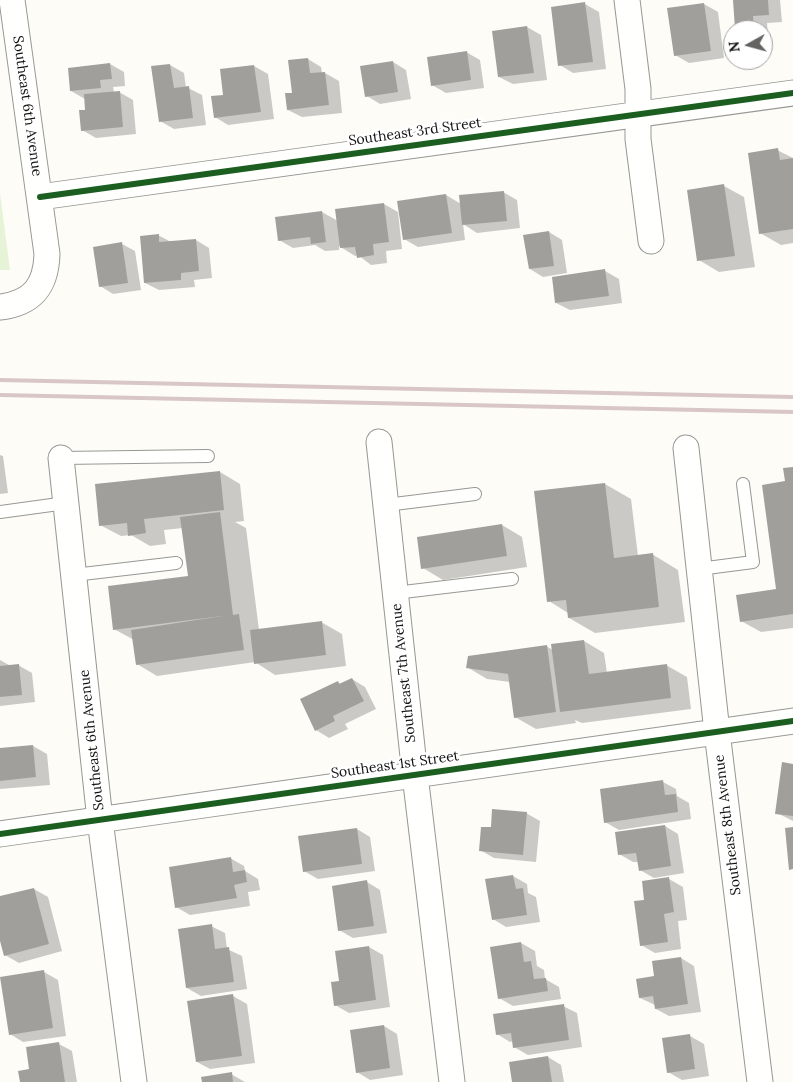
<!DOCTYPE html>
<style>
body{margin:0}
#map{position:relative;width:793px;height:1082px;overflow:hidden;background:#fdfcf7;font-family:Lora,serif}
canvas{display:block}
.north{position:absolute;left:723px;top:20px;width:50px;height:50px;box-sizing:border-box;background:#fff;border:1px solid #a0a0a0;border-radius:50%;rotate:263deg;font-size:14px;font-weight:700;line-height:20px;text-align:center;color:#111}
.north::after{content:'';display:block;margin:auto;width:18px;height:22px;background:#646362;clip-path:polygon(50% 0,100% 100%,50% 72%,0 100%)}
</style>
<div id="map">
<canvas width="793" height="1082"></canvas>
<div class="north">N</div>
</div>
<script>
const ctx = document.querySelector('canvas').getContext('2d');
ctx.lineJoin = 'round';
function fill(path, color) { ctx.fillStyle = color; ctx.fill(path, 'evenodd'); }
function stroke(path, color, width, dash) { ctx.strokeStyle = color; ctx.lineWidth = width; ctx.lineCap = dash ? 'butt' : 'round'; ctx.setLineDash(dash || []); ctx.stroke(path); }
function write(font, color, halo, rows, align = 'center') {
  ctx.font = font + ' Lora,serif'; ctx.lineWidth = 5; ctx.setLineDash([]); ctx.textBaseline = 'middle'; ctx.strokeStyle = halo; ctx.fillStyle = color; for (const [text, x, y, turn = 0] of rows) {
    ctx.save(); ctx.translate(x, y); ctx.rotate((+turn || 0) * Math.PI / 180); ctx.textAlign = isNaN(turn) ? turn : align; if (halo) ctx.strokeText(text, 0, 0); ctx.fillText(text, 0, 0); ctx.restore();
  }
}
fill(new Path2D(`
 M0,193L10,270H0Z`), '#e7f3d7');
fill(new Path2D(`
 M734,0H780L782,22L767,23L768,34L763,35V30H739L736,28Z
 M585,4L599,12L606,69L573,73L560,65Z
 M704,4L718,12L724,58L689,63L675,55Z
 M527,27L541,35L547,80L513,84L499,77Z
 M466,52L480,60L484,88L446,93L432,85Z
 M308,59L321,67L322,73H325L339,81L342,113L302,117L288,110Z
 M393,62L406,70L411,99L380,104L367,96Z
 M110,64L124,72L125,86L113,87L114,92H119L133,100L136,134L96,138L82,130L87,111L85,99L71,91L69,69Z
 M170,65L184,73L186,88H188L202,95L206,125L174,129L160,121Z
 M254,66L268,74L274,119L228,125L215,117L225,96Z
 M777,150L793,158V243L781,245L760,233Z
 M724,186L744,197L755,267L719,272L699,260Z
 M503,192L517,200L520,228L477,233L463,224L465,240L418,247L404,239L446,195L461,204Z
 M384,204L398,212L402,249L386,251L387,263L371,265L358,255L355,256L339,246V250L325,251L315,245L293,248L279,240L322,212L338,221Z
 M549,232L562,240L567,273L543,277L530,269Z
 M158,235L171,242L196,240L209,248L212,278L194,280L195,287L159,290L145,283Z
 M122,244L135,251L141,290L113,294L100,286Z
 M605,271L619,279L622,303L570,310L556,303Z
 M0,455L3,456L8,493L0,494Z
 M793,468V628L761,632L741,621L778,590L786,482Z
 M220,472L240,484L244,521L235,522L246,528L259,630L321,622L342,634L346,666L275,675L255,662L157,676L137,664L134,640L114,629L189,577L183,528L164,530L166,544L150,546L131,535L121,536L100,525Z
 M605,484L631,499L638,556L652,554L678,570L685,622L595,633L569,618L568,613L549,601Z
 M502,525L522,537L527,567L443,580L423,568Z
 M584,641L604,653L607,673L666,665L687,677L691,709L582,723L575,720L576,723L536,729L515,717L510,682L487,679L467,667L546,646L553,650Z
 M0,660L9,665H18L32,673L35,702L0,706Z
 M352,679L365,687L376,709L345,724L348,729L329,738L316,730L338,682L341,684Z
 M33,746L47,754L50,785L0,789V750Z
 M793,765V821L777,813Z
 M663,782L676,789L677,796L689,803L691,819L619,830L605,822Z
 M526,813L540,821L536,862L494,858L480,850L492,829Z
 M665,826L678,834L684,873L654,878L640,870L639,862H633L619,854Z
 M357,829L370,837L375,871L318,879L304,871Z
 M230,858L244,866L245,871L258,879L260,890L248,892L250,906L190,915L176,907Z
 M513,876L527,884L528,893L536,897L540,922L506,927L493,919Z
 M669,879L683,887L687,920L678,921L681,949L655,953L641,945L646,901Z
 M367,882L380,890L387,933L353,938L339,930Z
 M34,889L48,897L62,951L19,963L5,955L0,936V898Z
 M211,926L225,933L227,949L242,956L247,989L201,996L187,988Z
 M521,943L535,951L537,966L544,970L545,979L559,987L561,999L513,1006L499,998Z
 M369,947L383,955L390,1007L349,1013L335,1005L340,982Z
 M681,958L694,966L701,1012L669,1016L656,1009L655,1005L640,998L656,977Z
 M44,972L58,980L66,1036L23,1042L10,1034Z
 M233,996L247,1004L255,1063L210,1069L197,1062Z
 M563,1006L577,1013L582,1047L528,1055L514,1047L513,1041L510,1042L497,1034Z
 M384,1026L397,1034L403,1075L370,1080L357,1072Z
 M690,1036L704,1044L709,1076L682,1080L668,1072Z
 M59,1044L72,1051L77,1082H21Z
 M548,1057L561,1065L564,1082H514Z
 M231,1074L245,1082H203Z`), '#0003');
fill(new Path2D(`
 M733,0H768L769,15L753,16L754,27L735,29Z
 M585,2L593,62L558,66L551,7Z
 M704,3L711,51L674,56L667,8Z
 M527,26L534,73L498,77L492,31Z
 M467,51L471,80L431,86L427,57Z
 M308,58L310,73L325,72L329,105L287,110L285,93H292L288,60Z
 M393,61L398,92L365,97L360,66Z
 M110,63L112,79L100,80L101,88L70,91L68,68Z
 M170,64L174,88L189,86L193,118L159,122L151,66Z
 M254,65L261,112L214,118L211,96L223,95L220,69Z
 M120,91L123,127L81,131L79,110H85L84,94Z
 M778,148L780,160L793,158V229L759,234L748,153Z
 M724,184L735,256L697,261L687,190Z
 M504,191L507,221L462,225L459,195Z
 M446,194L452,233L403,240L397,201Z
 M384,203L389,242L373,244L374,255L357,258L355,247L340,248L335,209Z
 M322,211L326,242L311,244L310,237L278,241L275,217Z
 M549,231L554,266L529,269L523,235Z
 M159,234V242L196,239L199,271L181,273V280L144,283L140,236Z
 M122,242L128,283L99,287L93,247Z
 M605,269L609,296L555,303L552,277Z
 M793,467V614L740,622L736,595L776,589L762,485L785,481L783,468Z
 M220,471L224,510L144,519L146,533L128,536L127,523L99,526L95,484Z
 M605,483L614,558L653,553L659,607L568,618L566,600L547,602L534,491Z
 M220,512L233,615L239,614L244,650L136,665L131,630L222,616L113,630L108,586L188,576L180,517Z
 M502,524L507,556L421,569L417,537Z
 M322,621L326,655L254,664L250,630Z
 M584,640L589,674L667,664L671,698L560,712L551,644Z
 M547,645L556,712L514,718L508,674L466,668L468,656Z
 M19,664L22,695L0,697V666Z
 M352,678L364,701L333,716L335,721L315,731L300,699L338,681L339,684Z
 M33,745L36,777L0,781V748Z
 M782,762L793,764V816L775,814Z
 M663,780L665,795L676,794L678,812L604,823L600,789Z
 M492,809L527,812L523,855L479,851L481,827H491Z
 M665,825L671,866L639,871L636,853L618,855L615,832Z
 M793,827V869L789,870L785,828Z
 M357,828L362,864L303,872L298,836Z
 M231,857L233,872L245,870L247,882L234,885L237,898L175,908L169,867Z
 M513,875L516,889L523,888L527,915L492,920L485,879Z
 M669,877L674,912L664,914L668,942L640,946L634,901L644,900L642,881Z
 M367,880L374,926L338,931L332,886Z
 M34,888L49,944L4,956L0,941V896Z
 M212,924L215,949L229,947L234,982L186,988L178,929Z
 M521,942L524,962L531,961L534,979L546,978L548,991L498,999L490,947Z
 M369,946L376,1000L334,1006L331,982L339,981L335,951Z
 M681,957L688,1004L655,1009L653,996L639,998L636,979L654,976L652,961Z
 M44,970L53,1028L9,1035L0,977Z
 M233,994L242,1056L196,1062L187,1001Z
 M564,1004L569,1040L513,1048L511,1033L496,1035L493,1014Z
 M384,1025L390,1068L356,1073L350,1030Z
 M690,1034L695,1069L667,1073L662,1038Z
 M59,1042L65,1082H20L18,1071L29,1069L26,1047Z
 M548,1056L552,1082H512L509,1062Z
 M232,1072L233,1082H202L201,1077Z`), '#a19f9c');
const service = new Path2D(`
 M61,458L208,456
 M386,505L475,494
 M0,512L66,503
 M699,569L753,562L743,484
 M74,575L176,563
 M395,593L512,579`);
const minor = new Path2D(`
 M627,0L638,89V139L651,241
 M40,197L793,93
 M0,307C33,303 46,286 47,254L12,0
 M379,442L415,775L452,1082
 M686,448L717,732L760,1082
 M61,458L100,820L134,1082
 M0,834L793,721`);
stroke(service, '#979795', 14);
stroke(minor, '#979795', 27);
stroke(service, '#fffffe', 12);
stroke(minor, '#fffffe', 25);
stroke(new Path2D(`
 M0,380L793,397
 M0,395L793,412`), '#d9c6c7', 4);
stroke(new Path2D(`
 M40,197L793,93
 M0,834L793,721`), '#1b5e20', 6);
write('14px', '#111', '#fff', [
 ["Southeast 6th Avenue",27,106,82],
 ["Southeast 3rd Street",415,132,-8],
 ["Southeast 7th Avenue",404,673,-96],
 ["Southeast 6th Avenue",92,740,-96],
 ["Southeast 1st Street",395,765,-8],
 ["Southeast 8th Avenue",728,825,-97]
]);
</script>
